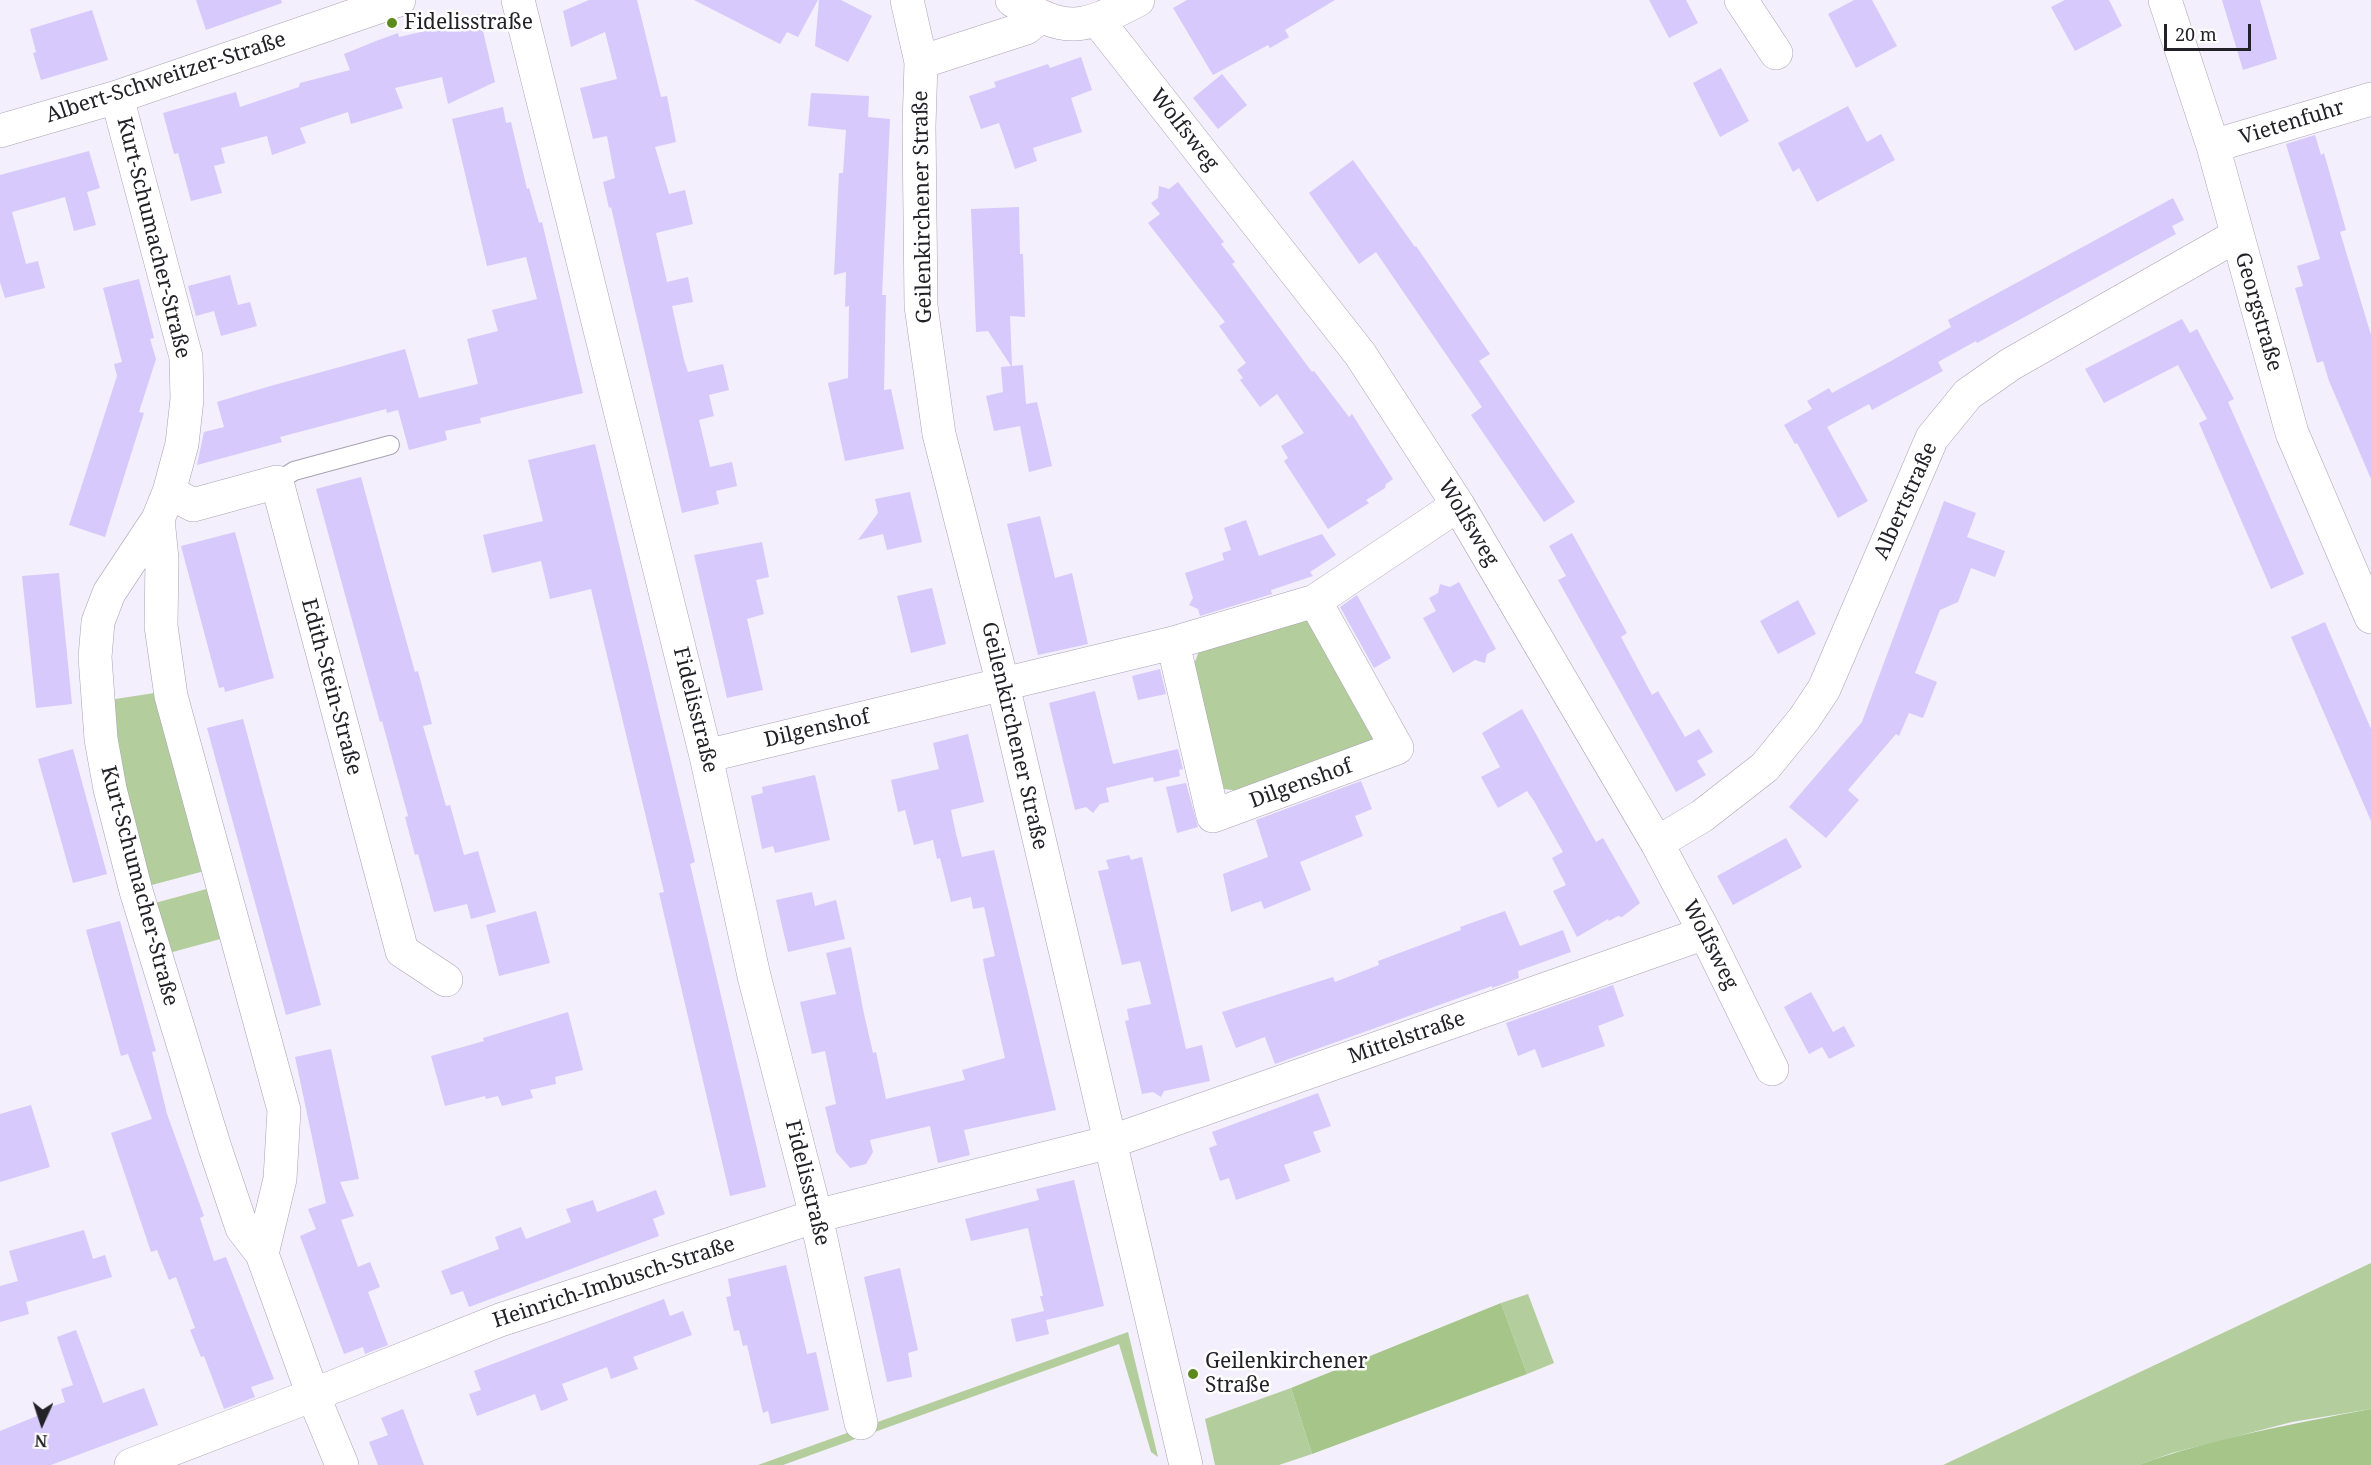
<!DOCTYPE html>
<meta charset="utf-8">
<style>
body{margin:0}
#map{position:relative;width:2371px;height:1465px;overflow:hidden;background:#f3effc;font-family:"Noto Serif",serif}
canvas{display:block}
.north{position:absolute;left:12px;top:1393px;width:60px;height:60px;-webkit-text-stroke:4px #fff;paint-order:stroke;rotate:183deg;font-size:16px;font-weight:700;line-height:24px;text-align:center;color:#222127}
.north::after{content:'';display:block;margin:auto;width:21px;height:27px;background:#222127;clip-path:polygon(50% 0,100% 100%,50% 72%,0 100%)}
.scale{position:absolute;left:2164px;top:24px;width:87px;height:27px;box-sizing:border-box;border:3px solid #222127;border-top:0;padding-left:8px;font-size:18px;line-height:21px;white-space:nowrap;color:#222127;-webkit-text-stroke:4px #fff;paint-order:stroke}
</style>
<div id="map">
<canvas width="2371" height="1465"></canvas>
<div class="north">N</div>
<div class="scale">20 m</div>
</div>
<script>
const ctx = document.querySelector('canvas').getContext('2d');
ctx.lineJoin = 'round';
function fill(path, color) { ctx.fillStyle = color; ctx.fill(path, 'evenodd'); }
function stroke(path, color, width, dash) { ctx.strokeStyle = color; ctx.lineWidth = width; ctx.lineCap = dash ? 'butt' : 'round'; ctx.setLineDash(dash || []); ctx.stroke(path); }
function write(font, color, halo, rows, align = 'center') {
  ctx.font = font + ' "Noto Serif",serif'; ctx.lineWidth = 5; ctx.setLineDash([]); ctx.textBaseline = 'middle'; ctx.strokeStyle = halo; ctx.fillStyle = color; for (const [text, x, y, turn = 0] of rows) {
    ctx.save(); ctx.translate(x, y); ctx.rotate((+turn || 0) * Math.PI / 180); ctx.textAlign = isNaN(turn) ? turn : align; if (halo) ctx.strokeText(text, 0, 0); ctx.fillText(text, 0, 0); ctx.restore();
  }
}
fill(new Path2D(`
 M1307,613L1380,739L1247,792L1224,789L1193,667L1199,651Z
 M161,692L212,869L148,886L143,874L109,700Z
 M210,888L224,938L169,953L155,903Z
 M2371,1263V1409L2292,1422L2172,1453L2138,1465H1943Z
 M1528,1294L1554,1363L1527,1374L1501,1303Z
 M1128,1332L1158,1457L1151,1452L1119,1344L783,1465H758Z
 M1291,1388L1312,1454L1279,1465H1215L1205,1419Z`), '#b3ce9c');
fill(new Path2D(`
 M1501,1303L1527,1374L1312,1454L1291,1388Z
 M2371,1409V1465H2138C2214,1438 2292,1424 2371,1409Z`), '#a5c589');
fill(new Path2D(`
 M196,0H281L282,3L206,30Z
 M589,0H637L661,97L667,96L676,142L655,147L669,194L685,190L693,224L656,233L667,282L688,277L693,302L672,306L684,360L688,372L723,364L729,390L709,395L714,416L699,420L710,467L732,462L737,486L716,491L719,504L682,513L611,207L609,208L603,182L615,178L607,136L593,139L580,88L617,79L605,32L571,47L563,11Z
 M694,0H818L798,37L787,32L780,44Z
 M819,0H841L872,16L848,62L815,46Z
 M1187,0H1335L1285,30L1289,37L1270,48L1268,45L1213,75L1173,8Z
 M1649,0H1686L1698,23L1669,38Z
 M1854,0H1872L1897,46L1856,68L1828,14Z
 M2065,0H2109L2122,26L2075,51L2051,7Z
 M2222,0H2260L2277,59L2243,70Z
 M92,10L108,60L41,80L33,53L36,52L30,29Z
 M479,14L495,82L448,104L442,77L395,88L403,108L351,124L348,112L300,128L306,143L272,155L267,136L221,148L225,163L214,166L222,193L191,201L178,153L174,154L163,113L236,92L240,107L299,87L300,83L350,70L344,54L376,41L398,33L399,37L456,24L455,20Z
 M1081,57L1092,90L1071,98L1082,132L1033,148L1037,161L1015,169L999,123L981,129L969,96L996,87L994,82L1048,64L1050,68Z
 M1721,68L1749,121L1720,137L1693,83Z
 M1222,74L1247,105L1218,129L1193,98Z
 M811,93L869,96L868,117L890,119L882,295H886L884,390L891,389L904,449L845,461L828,383L848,378L849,306L845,307L846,272L834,275L839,173H843L846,130L808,126Z
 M1848,106L1867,142L1881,134L1895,160L1817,202L1799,168L1793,172L1778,143Z
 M503,107L506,123L511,122L527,189L529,188L539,223L542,222L583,393L480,418L481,423L445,431L447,440L409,450L398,410L387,413L386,409L280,437L282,442L197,465L204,432L224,427L217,402L267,387L405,349L419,398L478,384L467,339L498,331L492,310L537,299L526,257L487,266L452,119Z
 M2315,135L2321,155L2324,153L2346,230L2340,232L2371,335V479L2329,381L2323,361L2317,363L2295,288L2303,286L2297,266L2320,259L2286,144Z
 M89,151L100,188L87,192L96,225L74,231L65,197L12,212L26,264L38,261L45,288L5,298L0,282V175Z
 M1353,160L1415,247L1416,246L1490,354L1479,361L1575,502L1544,522L1471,415L1482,407L1376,252L1359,264L1309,193Z
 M1178,182L1224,242L1221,244L1235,262L1232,264L1312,372L1314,371L1349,417L1352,414L1393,479L1386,484L1385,488L1366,500L1369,503L1328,529L1284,461L1288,458L1281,446L1304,433L1277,394L1260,407L1240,380L1243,378L1237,370L1246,363L1219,326L1225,322L1148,223L1160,214L1151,203L1158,198L1159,186L1169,189Z
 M2173,198L2184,220L2172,226L2176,234L1977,343L1976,341L1938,362L1943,371L1872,410L1869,404L1827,427L1868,501L1838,518L1797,443L1795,444L1784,425L1812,409L1807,401L1829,388L1832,393L1891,361L1951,327L1948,320Z
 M1019,207L1020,254H1023L1025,317L1010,316L1012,366L1023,365L1026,404L1037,402L1052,466L1029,472L1020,426L994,431L986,396L1003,392L1001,367L1011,366L988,331L976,332L974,280L971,209Z
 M230,275L238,305L250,302L257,326L221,336L214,311L196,316L188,286Z
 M139,279L154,338L150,339L156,359L139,412L144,413L105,537L69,525L117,376L114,364L122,362L103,288Z
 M2182,319L2190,333L2197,329L2234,399L2228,402L2304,574L2271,589L2199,423L2207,419L2178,365L2104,403L2085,369Z
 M595,444L695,862L690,864L766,1187L730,1196L659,893L664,892L591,589L550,599L541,561L492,573L483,535L543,521L528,460Z
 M361,477L393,594L415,672L418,671L432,724L423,726L446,806L450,805L464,855L478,851L496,912L471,919L467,904L434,912L418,854L415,855L405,817L408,816L382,721L380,722L316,489Z
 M910,492L922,542L887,550L883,534L858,540L878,513L875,499Z
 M1944,501L1976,513L1967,537L2005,551L1995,577L1971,568L1958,602L1940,610L1915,673L1937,682L1923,718L1909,713L1899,736L1896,734L1848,790L1859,800L1826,838L1789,807L1862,722Z
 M1040,516L1055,578L1072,573L1088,644L1038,655L1007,524Z
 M1246,520L1259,556L1322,534L1336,555L1310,572L1313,576L1271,590L1272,594L1200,616L1198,609L1189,605L1193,598L1185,573L1224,560L1222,553L1231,550L1224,528Z
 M235,532L274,678L225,692L224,687L219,688L181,546Z
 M1572,533L1627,633L1621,637L1652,695L1658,691L1685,737L1699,729L1713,752L1697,761L1706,775L1676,792L1558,580L1566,576L1549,546Z
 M762,542L769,577L756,580L764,614L747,619L763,690L727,698L694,555Z
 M59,573L72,704L36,708L22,576Z
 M1459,582L1496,649L1487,654L1485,663L1475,660L1453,673L1423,618L1436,611L1429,598L1438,593L1440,584L1450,587Z
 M932,588L946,644L911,653L897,596Z
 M1357,595L1391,658L1374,668L1340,607Z
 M1798,600L1816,634L1778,654L1760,621Z
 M2325,622L2371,729V821L2291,637Z
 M1160,669L1166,694L1138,700L1132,676Z
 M1095,691L1113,764L1178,749L1183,769L1179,770L1180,776L1154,782L1153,777L1106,788L1109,802L1100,804L1093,813L1086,807L1075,810L1049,703Z
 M1522,709L1596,842L1603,838L1640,903L1622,917L1618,916L1609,921L1608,919L1577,937L1553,891L1566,885L1552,858L1563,852L1534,801L1527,791L1498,808L1481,777L1500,767L1482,733Z
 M243,719L321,1005L286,1015L207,728Z
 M968,734L984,802L951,810L956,834L962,857L994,850L1056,1110L964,1130L970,1155L938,1163L930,1126L870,1140L873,1152L866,1164L850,1168L836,1152L825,1107L836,1104L825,1051L812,1054L800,1002L836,994L826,953L851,947L864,1014L873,1053L876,1052L886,1099L965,1080L962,1070L1005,1058L985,971L983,959L995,956L984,907L973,909L971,897L951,902L940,858L937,859L933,840L914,845L905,810L898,812L891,780L939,769L933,743Z
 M73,749L107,874L73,883L38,759Z
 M815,775L830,840L775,853L773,846L762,849L751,796L763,793L762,787Z
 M1361,781L1372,809L1355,816L1363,836L1300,862L1311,890L1264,909L1261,901L1231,912L1223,874L1268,857L1256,820Z
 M1186,783L1198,827L1177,833L1166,787Z
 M1786,838L1802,867L1733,905L1717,876Z
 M1129,855L1131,860L1142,857L1186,1049L1202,1045L1210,1081L1164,1091L1161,1097L1153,1092L1142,1094L1125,1021L1129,1020L1127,1009L1151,1004L1140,961L1122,965L1098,871L1109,869L1106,860Z
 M812,892L815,906L836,900L845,939L788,952L776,900Z
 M536,911L550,963L499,976L486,925Z
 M1505,911L1520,946L1563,930L1571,952L1518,971L1519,978L1492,988V986L1275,1064L1265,1037L1236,1048L1222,1012L1333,977L1335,982L1379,965L1378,961L1461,930L1460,927Z
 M120,921L156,1051L152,1052L167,1114L204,1216L200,1218L214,1261L226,1257L274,1379L251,1387L255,1397L224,1409L204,1356L201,1357L190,1330L195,1328L176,1277L169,1280L157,1250L151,1252L111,1133L152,1119L128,1054L121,1056L86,930Z
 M1613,985L1624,1016L1598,1026L1605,1046L1542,1068L1535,1049L1518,1056L1506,1023Z
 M1811,992L1833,1032L1844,1026L1855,1046L1829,1059L1822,1047L1809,1054L1784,1007Z
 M568,1012L583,1070L555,1077L556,1084L530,1090L533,1098L502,1106L498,1096L486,1099L485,1096L445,1106L431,1056L484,1041L483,1038Z
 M331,1049L359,1179L340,1182L354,1216L341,1220L358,1267L370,1262L380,1287L368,1292L388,1345L365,1354L363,1347L344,1354L300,1236L316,1229L308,1209L326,1203L295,1057Z
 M1318,1093L1331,1126L1313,1132L1321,1152L1284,1165L1290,1181L1236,1200L1229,1178L1220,1181L1209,1148L1217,1145L1212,1132Z
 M31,1105L50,1167L0,1182V1114Z
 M1074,1180L1104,1306L1046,1320L1049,1334L1016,1342L1011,1319L1044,1311L1040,1296H1043L1028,1228L971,1241L965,1219L1039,1200L1036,1189Z
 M656,1190L665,1214L653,1219L659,1236L469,1307L463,1291L451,1295L441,1271L499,1249L495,1237L521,1227L526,1239L571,1222L566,1209L593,1200L597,1212Z
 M84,1230L93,1259L105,1255L112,1277L26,1302L29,1314L0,1322V1286L18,1281L9,1251Z
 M786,1265L807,1354L816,1352L829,1410L771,1424L768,1411L763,1413L747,1345L743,1346L739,1330L734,1331L726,1297L731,1296L728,1279Z
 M900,1268L918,1350L908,1353L912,1377L887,1382L864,1277Z
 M664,1299L670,1316L683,1311L692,1335L633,1357L638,1369L611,1379L607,1367L562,1384L568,1400L541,1411L535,1394L477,1416L469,1394L481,1390L474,1371Z
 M76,1330L103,1403L144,1388L158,1425L51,1465H0V1431L37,1416L36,1412L65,1402L61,1389L73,1385L57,1337Z
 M403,1409L424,1465H378L369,1442L388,1435L381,1418Z`), '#d7c9fb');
const lane = new Path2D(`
 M277,482L294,471L390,445`);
const street = new Path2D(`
 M518,0L706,756L754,976L816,1216L861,1423
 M907,0L921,62L919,126L921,306L939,434L1003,685L1186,1465
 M1012,0C1068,35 1082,29 1138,0
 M1741,0L1776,53
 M2165,0L2213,146L2292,433L2371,617
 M1098,21L1360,354L1458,505L1657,843L1705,933L1772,1069
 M921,62L1026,28L1040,17
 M117,97L186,357L187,399L182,444L169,492L158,519L109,593L98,622L95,657L101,739L110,789L136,891L215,1148L242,1228L262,1254L313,1395L342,1465
 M0,131L117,97L399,0
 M2213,146L2371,99
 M169,492L193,505L277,482L402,951L446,980
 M158,519L162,559L161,626L171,696L284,1110L280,1179L262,1254
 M1173,643L1213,816L1397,748L1315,601
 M706,756L1173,643L1315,601L1458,505
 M1657,843L1702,816L1765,767L1804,719L1824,689L1932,438L1968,394L2011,364L2236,236
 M131,1465L313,1395L500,1320L816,1216L1110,1142L1705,933`);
stroke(lane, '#a8a3b3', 20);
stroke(street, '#a8a3b3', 34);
stroke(lane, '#fff', 18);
stroke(street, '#fff', 33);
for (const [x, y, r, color] of [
 [392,23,6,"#5b8a1d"],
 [1193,1374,6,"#5b8a1d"]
]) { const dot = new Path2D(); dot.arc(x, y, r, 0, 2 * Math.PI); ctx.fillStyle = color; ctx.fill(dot); stroke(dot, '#fff', 2); }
write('21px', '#222127', '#fff', [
 ["Fidelisstraße",404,23],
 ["Geilenkirchener",1205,1362],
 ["Straße",1205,1386]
], 'left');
write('21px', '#222127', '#fff', [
 ["Albert-Schweitzer-Straße",166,78,-18],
 ["Vietenfuhr",2292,123,-17],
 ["Wolfsweg",1184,130,52],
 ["Geilenkirchener Straße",923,207,-91],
 ["Kurt-Schumacher-Straße",153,238,76],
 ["Georgstraße",2258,312,74],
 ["Albertstraße",1906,501,-66],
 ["Wolfsweg",1468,523,59],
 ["Edith-Stein-Straße",331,687,75],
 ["Fidelisstraße",695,710,76],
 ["Dilgenshof",817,729,-13],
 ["Geilenkirchener Straße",1014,736,77],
 ["Dilgenshof",1301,784,-20],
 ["Kurt-Schumacher-Straße",139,886,75],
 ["Wolfsweg",1710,945,63],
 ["Mittelstraße",1407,1038,-19],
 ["Fidelisstraße",807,1183,76],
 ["Heinrich-Imbusch-Straße",614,1283,-18]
]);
</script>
